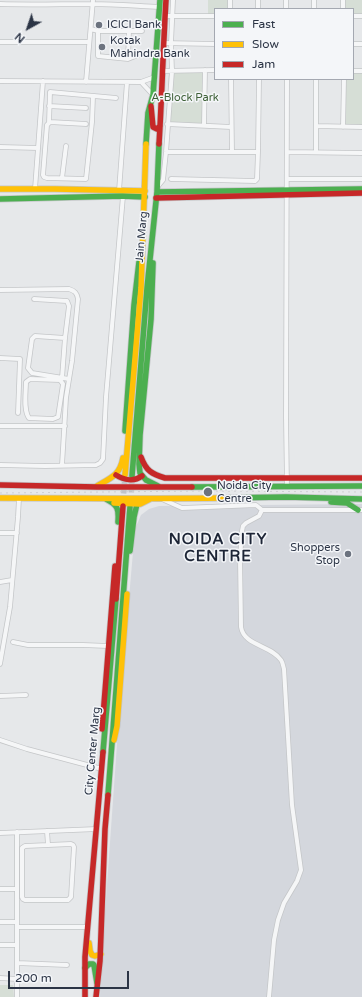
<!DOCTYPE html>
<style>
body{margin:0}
#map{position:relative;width:362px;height:997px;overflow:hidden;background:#e6e8ea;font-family:"Varela Round",sans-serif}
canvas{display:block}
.legend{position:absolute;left:214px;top:8px;width:140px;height:72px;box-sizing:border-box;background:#f4f6f9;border:1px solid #a4a8b1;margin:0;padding:5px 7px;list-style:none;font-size:12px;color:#2b3445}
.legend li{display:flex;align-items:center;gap:8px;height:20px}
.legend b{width:20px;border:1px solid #a4a8b1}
.north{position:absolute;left:8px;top:8px;width:40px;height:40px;-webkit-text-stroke:3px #f4f6f9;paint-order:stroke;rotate:220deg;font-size:11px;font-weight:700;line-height:16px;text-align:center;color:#2b3445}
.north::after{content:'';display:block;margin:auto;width:14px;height:18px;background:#2b3445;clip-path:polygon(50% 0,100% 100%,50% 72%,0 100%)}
.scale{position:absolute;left:8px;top:971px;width:121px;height:18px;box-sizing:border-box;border:2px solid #2b3445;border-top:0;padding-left:5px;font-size:12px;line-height:14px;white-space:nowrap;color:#2b3445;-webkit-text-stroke:3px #f4f6f9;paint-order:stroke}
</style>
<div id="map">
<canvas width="362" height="997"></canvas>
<ul class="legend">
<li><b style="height:5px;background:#4caf50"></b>Fast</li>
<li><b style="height:5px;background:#ffc107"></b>Slow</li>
<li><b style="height:5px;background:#c62828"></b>Jam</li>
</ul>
<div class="north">N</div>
<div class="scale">200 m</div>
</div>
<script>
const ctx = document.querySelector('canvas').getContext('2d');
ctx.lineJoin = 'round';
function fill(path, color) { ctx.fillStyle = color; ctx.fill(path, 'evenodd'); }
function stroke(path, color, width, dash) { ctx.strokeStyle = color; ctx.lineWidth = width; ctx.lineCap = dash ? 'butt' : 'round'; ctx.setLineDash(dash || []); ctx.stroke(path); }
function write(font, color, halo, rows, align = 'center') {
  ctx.font = font + ' "Varela Round",sans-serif'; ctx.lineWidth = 3; ctx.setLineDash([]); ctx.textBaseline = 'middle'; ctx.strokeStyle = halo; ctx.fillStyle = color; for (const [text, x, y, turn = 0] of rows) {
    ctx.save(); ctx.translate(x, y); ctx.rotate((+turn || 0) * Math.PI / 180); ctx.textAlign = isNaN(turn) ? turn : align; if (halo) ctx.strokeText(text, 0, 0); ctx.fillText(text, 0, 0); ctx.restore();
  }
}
fill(new Path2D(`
 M362,504V997H100L101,969L120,702L135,529L141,515L149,509L159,506Z`), '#d4d7dd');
fill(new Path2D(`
 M208,0H229L228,9H215V14H208Z
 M344,0H362V15L353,16V9H344Z
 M169,72H204L203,124L166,123Z
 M353,72H362V125H345V79H353Z
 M0,985H13L14,997H0Z`), '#d6ded6');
stroke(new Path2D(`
 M131,501L132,476
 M123,502L125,475`), '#c1c4c9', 5.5, [5.5, 3]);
const street = new Path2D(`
 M258,0V9
 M286,0V9
 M314,0V9
 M343,0V9
 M0,4C31,5 61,4 92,4C115,4 137,6 159,7
 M230,9V0
 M165,16H215
 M353,16H362
 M91,29L98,31H142
 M129,30L128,59L138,55L156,56
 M98,31V56L128,59
 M0,42H89
 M163,43L215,44
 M353,44H362
 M163,71L215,70
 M353,71H362
 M231,79L232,152
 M287,79L286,417L287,487
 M316,79V152
 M0,81L141,82L155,77
 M86,82L93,0
 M141,82L153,95
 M49,106L86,108
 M49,123L50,92L116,98
 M86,124L50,122L47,125L43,175L44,177L47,178L86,179L92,122L93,96
 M167,124L231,127
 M204,125L205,70
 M316,126L362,127
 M343,127L344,79
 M0,147L38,148
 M166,152H258
 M287,152L362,153
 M62,178L66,146
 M171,179L255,181L257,179L258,152L259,79
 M287,179H362
 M158,186L163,180L166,152L172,71L171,43L173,0
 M35,189L43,81
 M119,191L127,82
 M0,290L69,289C75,291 77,293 78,299L72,361L66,398L62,465
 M34,299L67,301L69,306L65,338
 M0,358L20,359L18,413
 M62,378L65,338L35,336L32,339L28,368L32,373L69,379
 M30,379L60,380L63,384L58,417L53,419L29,418C23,410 26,392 26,382Z
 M0,426H65
 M0,465L45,466L96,465L100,463L103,459L106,397L123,196
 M164,500L182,508L256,505L262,510H362
 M262,510L259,516L246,523L243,526L242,531L240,558L241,627C244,646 271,645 281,660C283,663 283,666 284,669L292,805L301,870L297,881L284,903L278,920L274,940L269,997
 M0,533H17
 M0,582L12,580
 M13,642L28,645H83L108,646
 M0,664L10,607L18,517L19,498
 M0,696L26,695
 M0,740L27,749L102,769
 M47,831L48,845L25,846L22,848V897L23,899L25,900H68L71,897L74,847L73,845L71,844L48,845
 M0,833L97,829
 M0,889H17
 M0,922H17
 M17,927H88
 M0,945H17
 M17,963L67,965
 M0,978L17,979
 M17,997V832`);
const fast = new Path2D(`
 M146,144L148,113L153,95L160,0
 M157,192L362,189
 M0,199L123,196L145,197
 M153,263L151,319L140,435L139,464L140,473L146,480L158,486
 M125,431L134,305L139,262
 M132,476L147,288L157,192L159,144
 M192,487L362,486
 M222,498L286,497L362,499
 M106,499C118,505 119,509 118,522
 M331,502L347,503L358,510
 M130,551L134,517L137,504
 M103,752L116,599
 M108,795L130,507
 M85,968L89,964H93L94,965L97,983`);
const slow = new Path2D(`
 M0,189H55L145,191
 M125,475L141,288L146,144
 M97,486C111,478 120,475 123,458
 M0,498C74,498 148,499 222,498
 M114,503L140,504L150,499
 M114,740L117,726L127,594
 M89,943L90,951L92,955L95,956L101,954`);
const jam = new Path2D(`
 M151,106L153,127L157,129L160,126
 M159,144C162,96 163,48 166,0
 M156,198L362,193
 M141,457C146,471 152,474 165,478H362
 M116,475C124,480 134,482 142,476
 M0,485L97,487H192
 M116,599L123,506
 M102,729L115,566
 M85,997V957L103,752
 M96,997L100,961L105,829L108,795`);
stroke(street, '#c4c6c8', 5.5);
stroke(fast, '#c4c6c8', 7);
stroke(slow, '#c4c6c8', 7);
stroke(jam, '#c4c6c8', 7);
stroke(street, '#f5f6f7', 4);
stroke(fast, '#4caf50', 5.5);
stroke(slow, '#ffc107', 5.5);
stroke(jam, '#c62828', 5.5);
stroke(new Path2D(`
 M0,493L202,491L362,492`), '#cecfd2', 1, [2, 4]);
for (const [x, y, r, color] of [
 [99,25,4,"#6c737f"],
 [102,47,4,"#6c737f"],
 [208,492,5,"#6c737f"],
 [348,554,4,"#6c737f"]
]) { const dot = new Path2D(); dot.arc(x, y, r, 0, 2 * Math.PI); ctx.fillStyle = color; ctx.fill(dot); stroke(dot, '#f4f6f9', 1.5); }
write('11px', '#2b3445', '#f4f6f9', [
 ["ICICI Bank",107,25],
 ["Kotak",110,41],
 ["Mahindra Bank",110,54],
 ["Noida City",217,486],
 ["Centre",217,499],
 ["Shoppers",340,548,"right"],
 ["Stop",340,561,"right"]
], 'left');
write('11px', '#3f6138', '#f4f6f9', [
 ["A-Block Park",185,98]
]);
write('11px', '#2b3445', '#f4f6f9', [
 ["Jain Marg",142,237,-85],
 ["City Center Marg",93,751,-85]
]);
ctx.letterSpacing = '1px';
write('bold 15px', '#1d2536', '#f4f6f9', [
 ["NOIDA CITY",218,540],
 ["CENTRE",218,557]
]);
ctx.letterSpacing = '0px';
</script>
